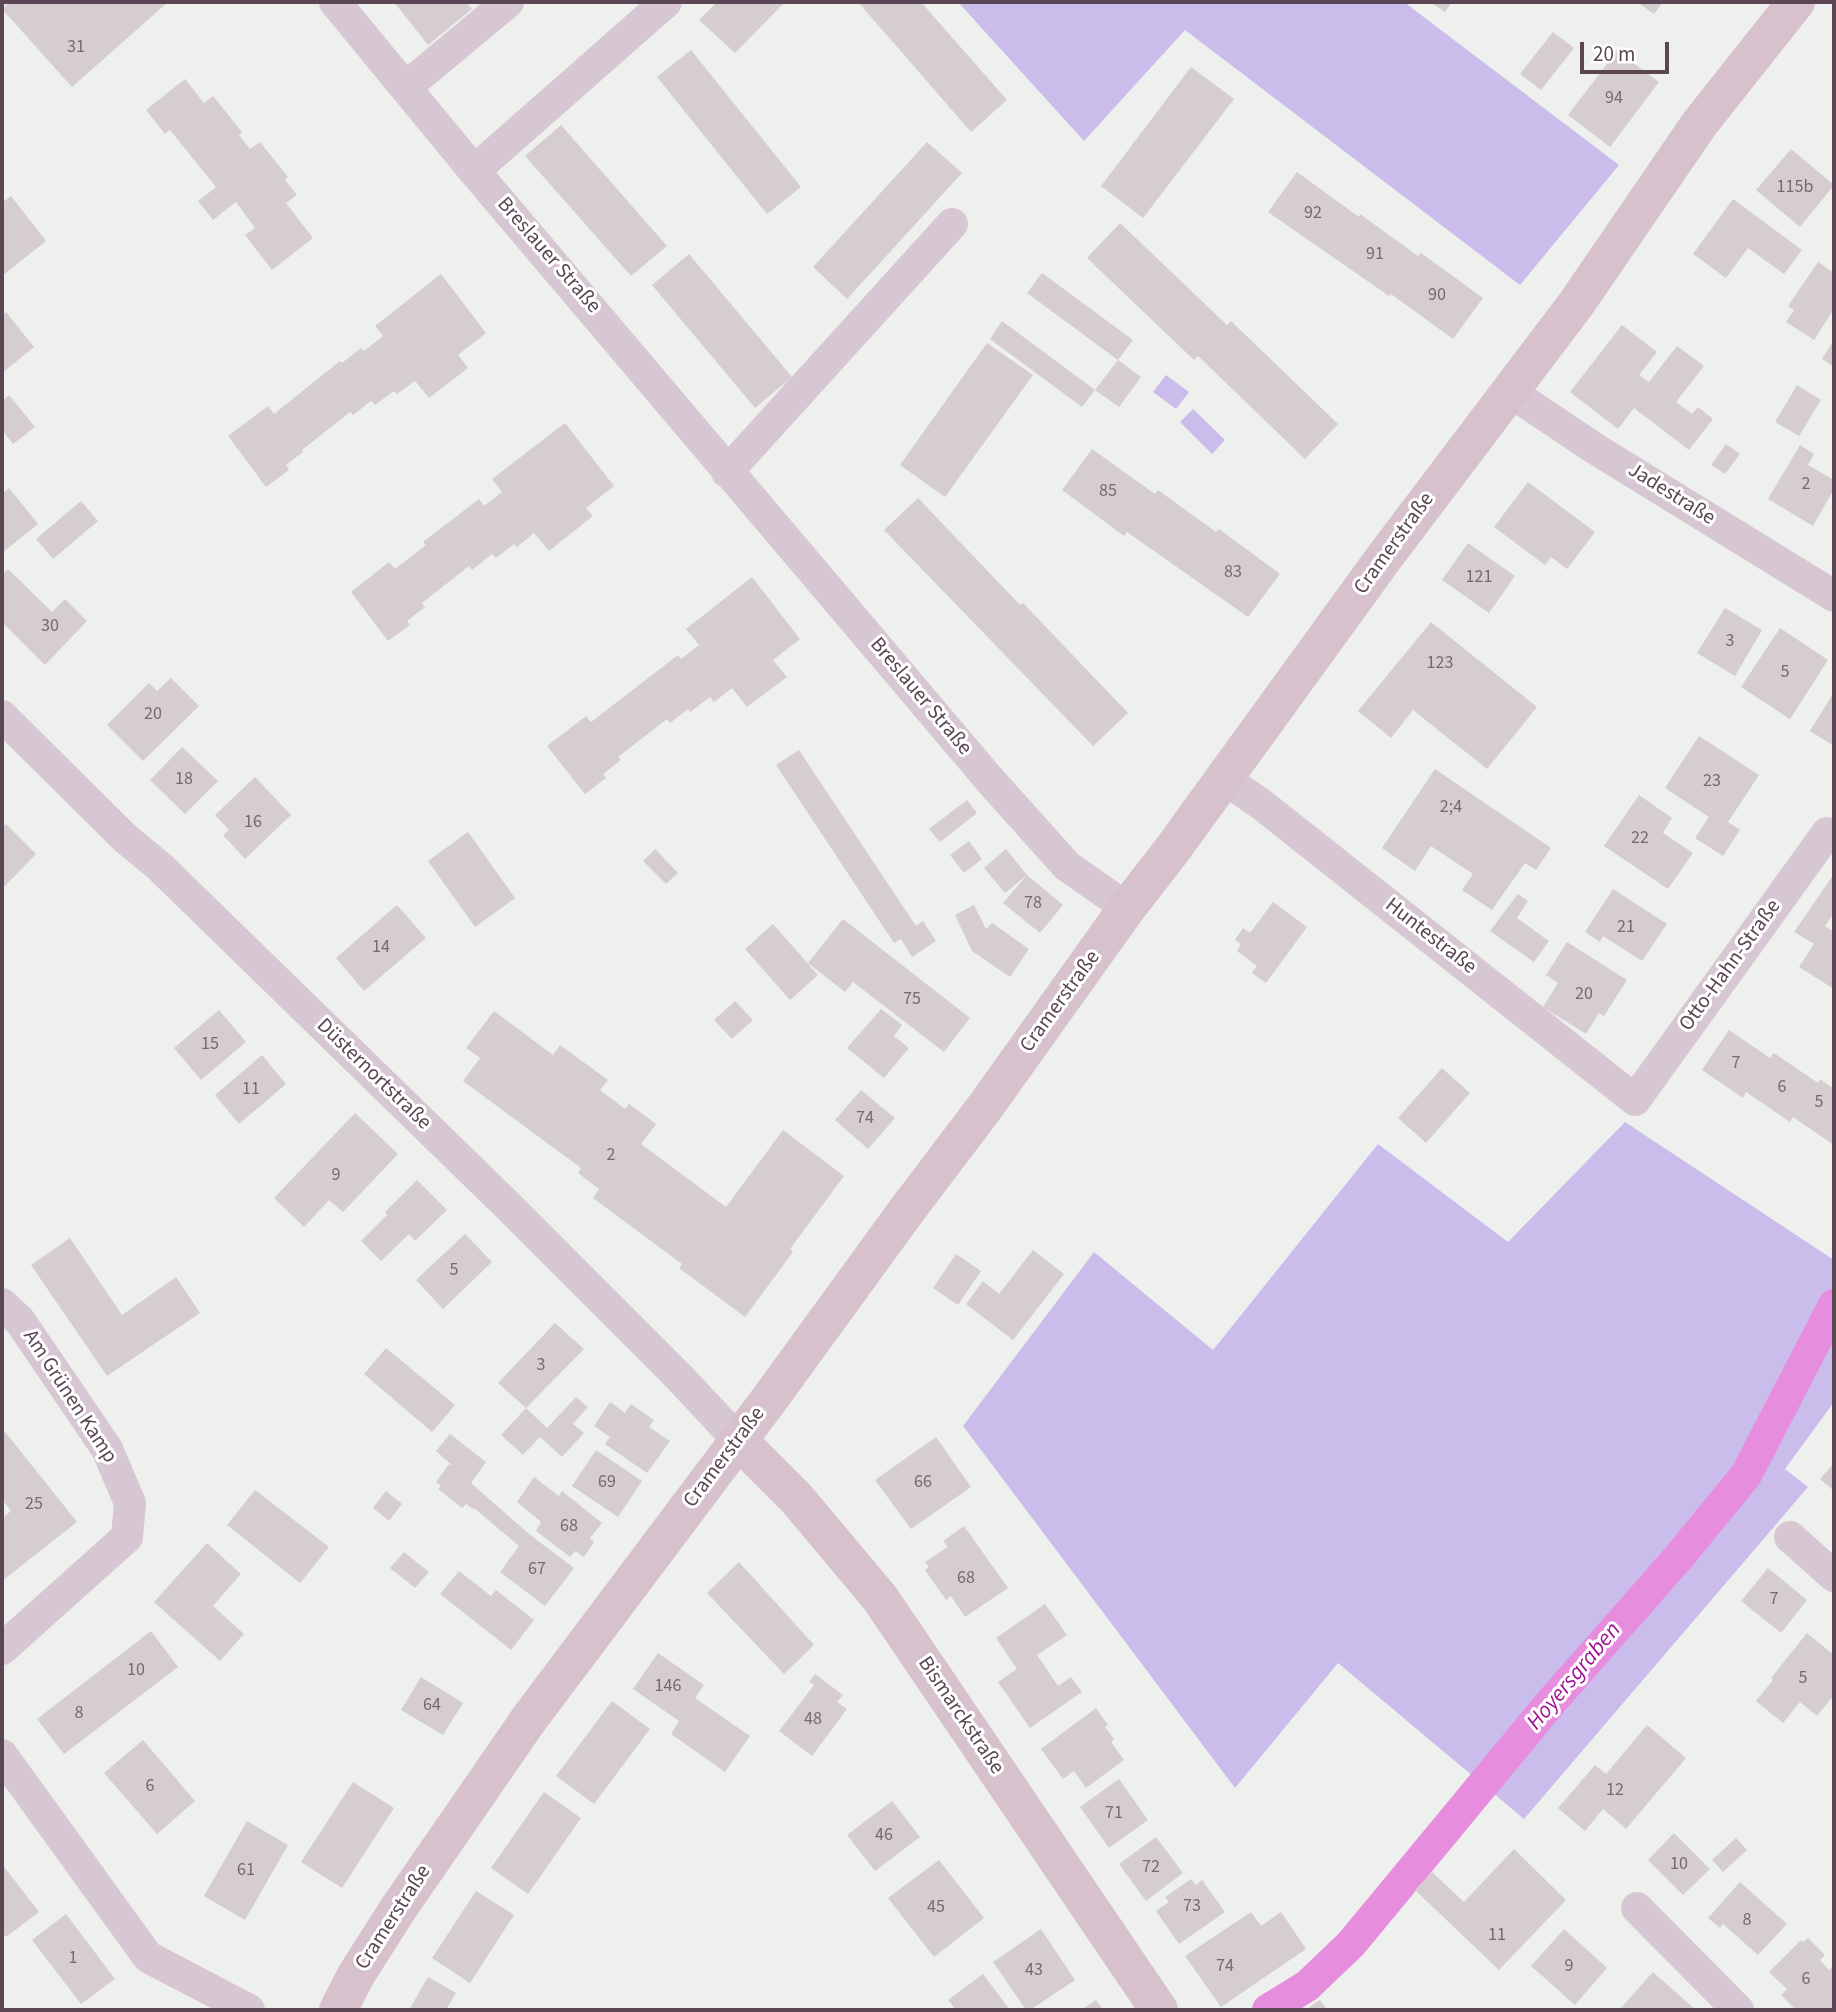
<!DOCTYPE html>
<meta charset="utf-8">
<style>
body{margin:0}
#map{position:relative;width:1836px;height:2012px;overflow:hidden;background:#eef0ed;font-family:"Source Sans 3",sans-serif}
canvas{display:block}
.frame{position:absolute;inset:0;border:4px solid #5a4753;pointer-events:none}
.scale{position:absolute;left:1580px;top:42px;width:89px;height:32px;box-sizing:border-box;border:4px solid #5a4753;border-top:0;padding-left:9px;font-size:21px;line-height:24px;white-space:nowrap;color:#5a4753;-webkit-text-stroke:5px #fff;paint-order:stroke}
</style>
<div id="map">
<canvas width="1836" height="2012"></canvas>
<div class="frame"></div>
<div class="scale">20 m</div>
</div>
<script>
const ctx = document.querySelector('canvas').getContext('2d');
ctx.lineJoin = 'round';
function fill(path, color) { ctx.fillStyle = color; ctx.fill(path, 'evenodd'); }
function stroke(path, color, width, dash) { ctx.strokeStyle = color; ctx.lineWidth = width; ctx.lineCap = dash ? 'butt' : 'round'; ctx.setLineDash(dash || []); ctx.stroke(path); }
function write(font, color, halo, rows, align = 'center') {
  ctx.font = font + ' "Source Sans 3",sans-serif'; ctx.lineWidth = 6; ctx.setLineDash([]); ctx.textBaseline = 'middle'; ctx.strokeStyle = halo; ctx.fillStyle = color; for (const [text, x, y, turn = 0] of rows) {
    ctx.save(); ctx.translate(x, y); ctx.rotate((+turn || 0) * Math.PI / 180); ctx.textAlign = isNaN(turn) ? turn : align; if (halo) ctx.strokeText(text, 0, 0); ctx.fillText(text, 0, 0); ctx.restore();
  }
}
fill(new Path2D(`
 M958,2H1404L1619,165L1520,285L1185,30L1084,141Z
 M1166,375L1189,392L1176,409L1153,392Z
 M1193,409L1225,440L1212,454L1180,422Z
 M1625,1122L1834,1260V1402L1785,1469L1808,1487L1524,1819L1338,1663L1235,1788L963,1426L1094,1252L1213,1350L1378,1144L1508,1242Z`), '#cabdec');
stroke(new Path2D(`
 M1268,2010L1307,1986L1351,1944L1552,1701L1678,1558L1746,1475L1834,1305`), '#e78dde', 32);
fill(new Path2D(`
 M10,2H168L72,87L2,9Z
 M394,2H466L472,9L428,45Z
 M717,2H785L735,53L699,20Z
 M858,2H921L1007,100L971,132Z
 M1430,2H1452L1445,12Z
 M1637,2H1663L1654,14Z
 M1553,32L1574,48L1541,90L1520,74Z
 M691,50L801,187L767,214L657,77Z
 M1617,51L1659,82L1610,147L1568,115Z
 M1191,67L1234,99L1143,218L1101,186Z
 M185,79L204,103L213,96L242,132L239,135L250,149L260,142L288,177L285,180L297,195L286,203L313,238L272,270L245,235L255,228L236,202L213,220L198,201L216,187L170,130L165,134L146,110Z
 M561,125L667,246L631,276L525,156Z
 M927,142L962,173L847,299L813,267Z
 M1791,149L1834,185L1800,227L1756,190Z
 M1297,172L1359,217L1360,214L1418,256L1421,253L1483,298L1453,339L1391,294L1389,296L1268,212Z
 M11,196L46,241L2,276V203Z
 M1733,199L1802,250L1784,274L1748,248L1726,278L1693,254Z
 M1120,223L1227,325L1231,321L1338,424L1305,459L1198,356L1194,360L1087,258Z
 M689,254L792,377L755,408L652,285Z
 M1818,262L1834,273V309L1814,340L1786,322L1794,310L1788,306Z
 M1042,273L1133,340L1118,360L1027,293Z
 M441,274L486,333L458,355L468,368L429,398L415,381L397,394L394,391L375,405L371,401L353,415L350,412L302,450L303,452L286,465L289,470L266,487L228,436L268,406L274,414L340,361L342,363L361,348L364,351L383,336L375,326Z
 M6,312L34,347L2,373V316Z
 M1002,321L1095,390L1082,407L990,339Z
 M1622,325L1657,352L1639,375L1649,382L1677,346L1704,366L1676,402L1692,414L1698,407L1713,419L1689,450L1634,408L1618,429L1570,392Z
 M1834,340V367L1822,359Z
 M987,343L1033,375L945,497L900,465Z
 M1118,360L1141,377L1119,407L1095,390Z
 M1797,385L1821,400L1799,436L1775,422Z
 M9,395L35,427L13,444L2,430V401Z
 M565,423L614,486L586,508L593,516L549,551L534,533L517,547L514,544L496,558L492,554L472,570L469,566L422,603L425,607L407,621L410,625L388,641L351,592L389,562L395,569L426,545L423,542L479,499L484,506L502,492L492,479Z
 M1726,444L1740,454L1725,474L1711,465Z
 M1800,445L1814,454L1808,465L1834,480V489L1813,526L1768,499Z
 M1092,449L1155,494L1158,490L1216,532L1219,529L1280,574L1248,617L1127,532L1124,536L1062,490Z
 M1528,482L1595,532L1567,569L1551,557L1545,565L1494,527Z
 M9,488L38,524L2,553V494Z
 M918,498L1020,605L1023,603L1128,713L1093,746L884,530Z
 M81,501L98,521L53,559L36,539Z
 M1468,543L1515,576L1489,613L1442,580Z
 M8,569L52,612L65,599L87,621L45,665L2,622V575Z
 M752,577L800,639L773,660L787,677L747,707L732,688L714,702L710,697L690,712L688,709L670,723L667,719L618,757L621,760L603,774L606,778L585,794L547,746L586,716L591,722L678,655L681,659L699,645L686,629Z
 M1725,608L1762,630L1735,676L1697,653Z
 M1431,622L1537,707L1487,769L1413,710L1391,738L1358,711Z
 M1780,628L1828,660L1790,719L1741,687Z
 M171,678L199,706L143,761L107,725L149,683L157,691Z
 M1834,692V746L1810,731Z
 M1699,736L1759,775L1728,822L1740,830L1723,856L1695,838L1709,817L1665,788Z
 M182,747L218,781L185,814L150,780Z
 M799,750L916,926L923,921L936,941L912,957L901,939L894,943L776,765Z
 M1435,769L1551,848L1536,870L1525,863L1492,910L1462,890L1473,874L1431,846L1415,871L1382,848Z
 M255,777L291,815L245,859L223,835L229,830L215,815Z
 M1639,795L1672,818L1663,833L1693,853L1668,889L1604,846Z
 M967,800L977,813L940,842L929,829Z
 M6,824L36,854L2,889V828Z
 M468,832L515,898L475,927L428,861Z
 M969,841L982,859L964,873L950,855Z
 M655,849L678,873L666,884L643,861Z
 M1006,849L1027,875L1063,905L1040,933L1003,903L1027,875L1005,893L984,868Z
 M1834,874V913L1825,926L1834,932V989L1799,967L1814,944L1794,932Z
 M1613,889L1667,924L1642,961L1603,936L1600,942L1585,932Z
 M1518,894L1528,901L1517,918L1549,941L1534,962L1490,931Z
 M1273,902L1307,927L1266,983L1252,973L1257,966L1237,951L1241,944L1235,940L1243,928L1250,933Z
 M397,905L426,938L364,991L336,958Z
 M974,905L986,929L992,923L1029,949L1010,977L972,951L955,915Z
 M843,919L970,1018L944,1052L853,982L845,992L808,963Z
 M773,924L818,975L790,1000L745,949Z
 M1567,942L1627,980L1604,1016L1599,1013L1586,1034L1543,1007L1558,983L1546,975Z
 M735,1001L753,1020L732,1039L714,1020Z
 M881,1009L902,1025L894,1036L909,1048L884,1078L847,1048Z
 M219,1010L246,1042L201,1080L174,1048Z
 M494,1011L553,1055L560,1045L608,1080L600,1090L625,1109L629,1104L656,1124L641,1144L726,1207L783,1130L844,1176L790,1249L793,1252L745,1317L679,1268L682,1264L593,1198L599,1189L578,1173L581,1168L463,1081L480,1058L466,1048Z
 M1729,1030L1770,1058L1774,1053L1818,1083L1820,1079L1834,1089V1145L1793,1117L1790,1122L1746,1092L1743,1098L1702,1070Z
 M262,1055L286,1084L239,1124L215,1095Z
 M1442,1068L1470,1093L1426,1143L1398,1118Z
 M861,1090L895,1118L868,1149L835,1120Z
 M355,1113L398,1154L343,1212L329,1200L304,1227L274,1198Z
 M417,1180L447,1210L415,1241L409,1234L381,1261L361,1241L387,1215L385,1212Z
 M465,1234L492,1262L443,1309L416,1280Z
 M70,1238L122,1315L176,1277L200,1313L107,1376L31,1265Z
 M1033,1250L1064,1274L1013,1340L966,1304L983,1281L999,1294Z
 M956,1254L981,1271L958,1305L933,1288Z
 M555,1323L584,1349L526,1408L547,1428L576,1397L588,1407L573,1424L584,1433L562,1457L540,1437L523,1455L501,1435L526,1408L498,1383Z
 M386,1348L455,1405L432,1432L364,1374Z
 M610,1402L625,1413L631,1404L654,1420L649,1427L670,1441L647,1473L605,1444L610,1437L594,1426Z
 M2,1428L77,1522L2,1581V1518L11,1511L2,1499Z
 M450,1434L486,1462L471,1483L529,1534L574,1568L545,1606L500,1572L519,1546L474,1508L473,1509L466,1504L462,1508L438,1489L441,1486L436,1482L449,1464L453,1466L436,1451Z
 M936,1437L971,1487L911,1529L875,1480Z
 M596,1450L642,1481L618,1517L572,1486Z
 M1834,1463V1491L1820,1479Z
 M534,1477L559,1496L562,1491L602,1523L590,1538L594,1542L584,1557L575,1551L570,1557L536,1531L541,1522L517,1502Z
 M255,1490L329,1547L300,1583L227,1525Z
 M386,1491L402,1504L389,1521L373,1508Z
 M964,1526L1008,1588L965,1617L951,1596L946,1600L925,1570L929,1567L925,1562L948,1547L943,1541Z
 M207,1543L241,1574L213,1606L244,1634L220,1661L154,1602Z
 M404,1552L429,1572L415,1588L390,1568Z
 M739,1562L814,1645L784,1674L707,1593Z
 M1768,1568L1807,1600L1781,1633L1741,1601Z
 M459,1571L491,1596L496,1590L534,1620L511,1650L440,1594Z
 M1045,1604L1067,1635L1037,1655L1058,1686L1071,1677L1082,1692L1030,1728L998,1682L1017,1669L996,1638Z
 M151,1631L178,1667L64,1754L37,1719Z
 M1807,1633L1834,1655V1695L1817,1716L1800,1702L1783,1723L1756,1701L1773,1680L1771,1678Z
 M658,1653L704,1685L695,1698L750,1736L725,1772L671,1734L679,1721L633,1689Z
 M815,1674L843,1695L837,1702L847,1709L812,1756L779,1731L814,1685L809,1682Z
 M421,1677L463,1703L443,1735L401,1710Z
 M612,1701L650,1729L594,1804L556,1776Z
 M1096,1708L1108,1725L1105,1727L1114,1739L1111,1742L1124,1760L1086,1788L1074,1771L1063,1779L1041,1749Z
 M1647,1725L1686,1758L1626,1829L1603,1809L1585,1831L1558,1808L1595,1765L1606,1774Z
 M143,1740L195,1801L157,1834L104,1773Z
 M1119,1779L1148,1820L1109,1848L1080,1807Z
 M353,1782L394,1808L342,1888L301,1862Z
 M544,1792L581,1818L528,1894L491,1868Z
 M892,1801L920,1837L875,1871L847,1835Z
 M247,1821L288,1845L245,1920L204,1896Z
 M1674,1833L1710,1869L1683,1895L1648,1860Z
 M1156,1837L1183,1873L1146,1901L1119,1864Z
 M1736,1838L1747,1850L1723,1872L1712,1860Z
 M1514,1849L1566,1900L1499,1970L1415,1890L1432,1872L1464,1902Z
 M939,1860L984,1918L934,1957L888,1898Z
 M2,1864L39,1912L6,1937L2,1932Z
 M1191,1879L1196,1885L1202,1880L1225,1912L1179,1944L1156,1911L1169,1902L1165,1897Z
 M1740,1882L1787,1924L1758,1955L1723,1924L1720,1928L1708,1918Z
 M476,1891L514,1915L470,1983L432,1958Z
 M1251,1912L1261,1926L1281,1912L1306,1949L1221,2007L1185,1956Z
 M66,1914L115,1979L81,2004L32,1940Z
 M1041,1929L1075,1980L1030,2010H1026L993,1962Z
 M1564,1929L1607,1968L1575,2005L1531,1966Z
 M1808,1938L1825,1955L1820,1960L1829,1970L1834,1965V2010H1796L1781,1995L1787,1989L1769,1972L1801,1940L1803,1942Z
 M1653,1972L1696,2010H1619Z
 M983,1974L1010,2010H956L948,2000Z
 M428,1977L456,1993L446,2010H409Z
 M1096,2000L1103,2010H1081Z
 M1320,2000L1327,2010H1305Z`), '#d5cdd0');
stroke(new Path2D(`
 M335,2L474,171L989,779L1067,866L1127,908
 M406,87L508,2
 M474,171L666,2
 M1509,391L1594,448L1834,596
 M727,472L952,224
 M2,716L125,838L160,867L503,1201L679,1377L738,1440
 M1223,778L1261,804L1635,1100L1827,833
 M2,1304L20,1321L107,1449L130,1503L127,1537L2,1649
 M1790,1537L1834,1576
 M2,1755L148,1957L249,2010
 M1637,1908L1738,2010`), '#d7c7d2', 32);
stroke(new Path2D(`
 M738,1440L796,1498L880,1598L1159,2010
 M338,2010L356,1975L398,1909L529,1719L771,1397L907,1210L985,1107L1127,908L1172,850L1383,559L1576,304L1700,123L1796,2`), '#d6c1cd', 38);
write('18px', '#796872', null, [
 ["31",76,48],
 ["94",1614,99],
 ["115b",1795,188],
 ["92",1313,214],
 ["91",1375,255],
 ["90",1437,296],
 ["2",1806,485],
 ["85",1108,492],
 ["83",1233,573],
 ["121",1479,578],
 ["30",50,627],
 ["3",1730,642],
 ["123",1440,664],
 ["5",1785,673],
 ["20",153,715],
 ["18",184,780],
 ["23",1712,782],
 ["2;4",1451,808],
 ["16",253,823],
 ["22",1640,839],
 ["78",1033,904],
 ["21",1626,928],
 ["14",381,948],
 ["20",1584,995],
 ["75",912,1000],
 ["15",210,1045],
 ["7",1736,1064],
 ["6",1782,1088],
 ["11",251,1090],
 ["5",1819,1103],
 ["74",865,1119],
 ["2",611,1156],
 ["9",336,1176],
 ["5",454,1271],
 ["3",541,1366],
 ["69",607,1483],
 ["66",923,1483],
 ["25",34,1505],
 ["68",569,1527],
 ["67",537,1570],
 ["68",966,1579],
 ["7",1774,1600],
 ["10",136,1671],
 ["5",1803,1679],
 ["146",668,1687],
 ["64",432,1706],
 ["8",79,1714],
 ["48",813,1720],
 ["6",150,1787],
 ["12",1615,1791],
 ["71",1114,1814],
 ["46",884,1836],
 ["10",1679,1865],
 ["72",1151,1868],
 ["61",246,1871],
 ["73",1192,1907],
 ["45",936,1908],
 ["8",1747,1921],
 ["11",1497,1936],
 ["1",73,1959],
 ["74",1225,1967],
 ["9",1569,1967],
 ["43",1034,1971],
 ["6",1806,1980]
]);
write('21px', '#5a4753', '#fff', [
 ["Breslauer Straße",548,256,49],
 ["Jadestraße",1671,495,32],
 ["Cramerstraße",1395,544,-54],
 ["Breslauer Straße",920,697,50],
 ["Huntestraße",1430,937,38],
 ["Otto-Hahn-Straße",1731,966,-54],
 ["Cramerstraße",1061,1002,-54],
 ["Düsternortstraße",373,1075,44],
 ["Am Grünen Kamp",69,1397,57],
 ["Cramerstraße",725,1458,-53],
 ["Bismarckstraße",960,1716,56],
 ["Cramerstraße",394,1918,-57]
]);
write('italic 23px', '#a01492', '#fff', [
 ["Hoyersgraben",1575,1677,-50]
]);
</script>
